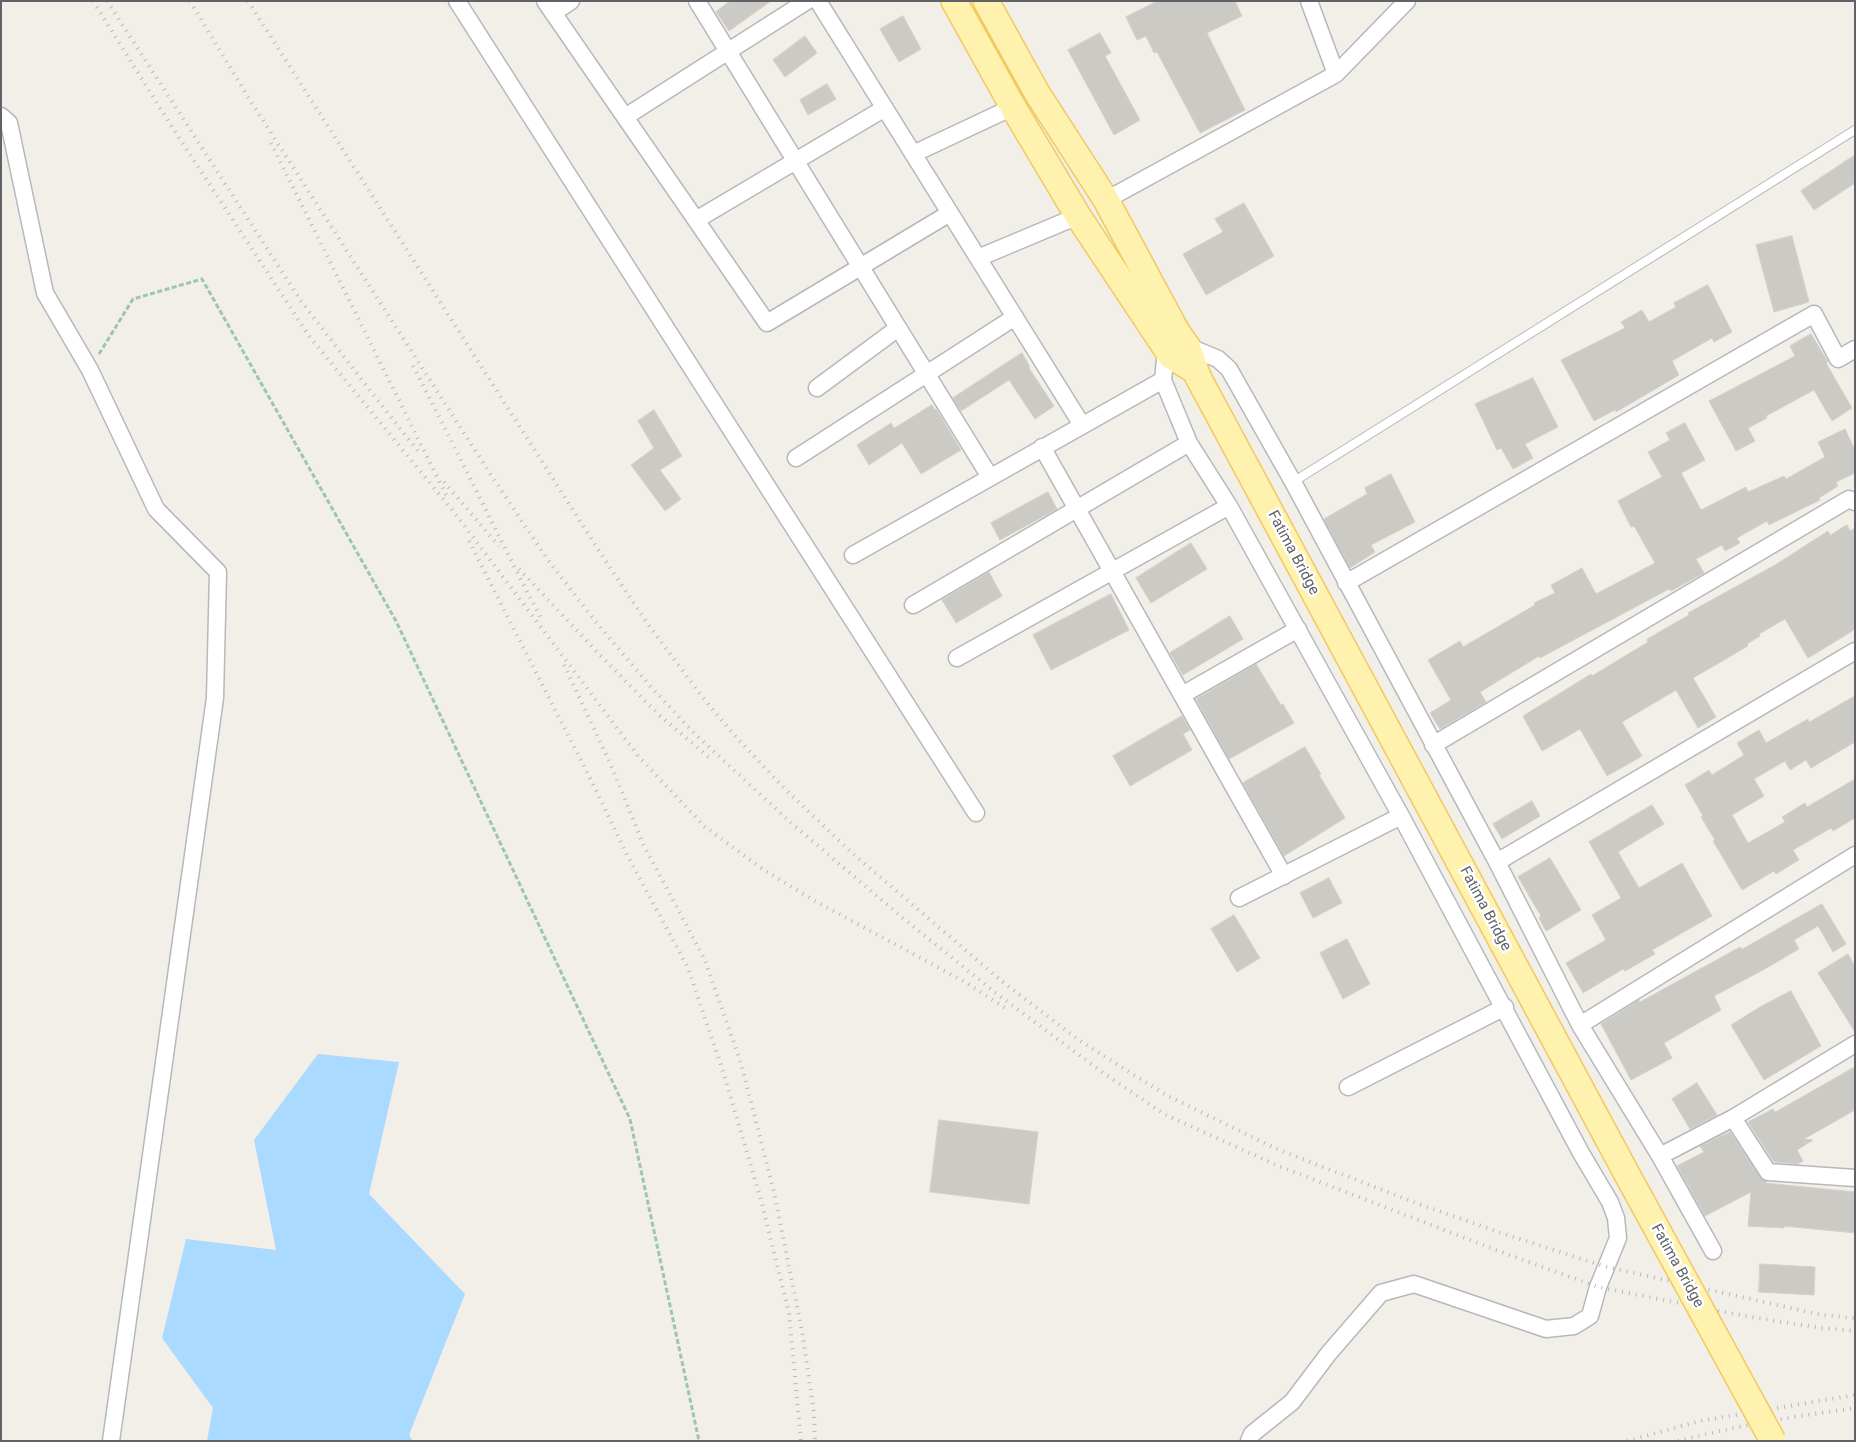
<!DOCTYPE html>
<style>
body{margin:0}
#map{position:relative;width:1856px;height:1442px;overflow:hidden;background:#f1efe8;font-family:Roboto,sans-serif}
canvas{display:block}
.frame{position:absolute;inset:0;border:2px solid #5f6368;pointer-events:none}
</style>
<div id="map">
<canvas width="1856" height="1442"></canvas>
<div class="frame"></div>
</div>
<script>
const ctx = document.querySelector('canvas').getContext('2d');
ctx.lineJoin = 'round';
function fill(path, color) { ctx.fillStyle = color; ctx.fill(path, 'evenodd'); }
function stroke(path, color, width, dash) { ctx.strokeStyle = color; ctx.lineWidth = width; ctx.lineCap = dash ? 'butt' : 'round'; ctx.setLineDash(dash || []); ctx.stroke(path); }
function write(font, color, halo, rows, align = 'center') {
  ctx.font = font + ' Roboto,sans-serif'; ctx.lineWidth = 5; ctx.setLineDash([]); ctx.textBaseline = 'middle'; ctx.strokeStyle = halo; ctx.fillStyle = color; for (const [text, x, y, turn = 0] of rows) {
    ctx.save(); ctx.translate(x, y); ctx.rotate((+turn || 0) * Math.PI / 180); ctx.textAlign = isNaN(turn) ? turn : align; if (halo) ctx.strokeText(text, 0, 0); ctx.fillText(text, 0, 0); ctx.restore();
  }
}
fill(new Path2D(`
 M318,1054L399,1062L369,1194L465,1294L409,1435L413,1441H207L213,1408L162,1338L186,1239L276,1250L254,1140Z`), '#aadaff');
const building = new Path2D(`
 M730,1H771L729,31L716,12Z
 M1158,1H1235L1242,16L1207,33L1245,110L1200,133L1157,52L1154,53L1146,36L1137,40L1126,17Z
 M903,16L921,49L899,62L880,29Z
 M1100,33L1111,53L1105,56L1140,120L1114,135L1068,50Z
 M805,36L817,53L785,77L773,60Z
 M827,84L836,99L808,115L800,100Z
 M1855,155V183L1814,210L1801,191Z
 M1244,203L1274,256L1206,295L1183,254L1223,232L1215,219Z
 M1792,236L1809,302L1774,312L1756,245Z
 M1708,285L1732,332L1714,342L1712,338L1672,361L1679,375L1616,412L1615,410L1594,421L1561,360L1625,328L1621,322L1642,310L1649,322L1676,307L1674,303Z
 M1811,334L1828,362L1826,363L1852,408L1832,421L1814,390L1766,416L1767,418L1748,428L1755,441L1736,451L1709,401L1795,356L1790,346Z
 M1022,353L1030,367L1029,368L1054,406L1035,419L1009,380L961,411L953,398Z
 M1533,378L1558,427L1525,444L1533,458L1513,469L1501,448L1497,450L1475,404Z
 M932,405L935,410L936,409L961,450L921,474L902,443L869,465L857,445L891,423L894,428Z
 M654,410L682,456L660,470L681,499L665,511L631,465L654,448L638,421Z
 M1685,423L1705,460L1681,473L1701,510L1746,487L1748,492L1784,476L1786,479L1825,457L1818,442L1845,429L1855,450V473L1836,482L1838,486L1819,498L1820,500L1769,525L1767,521L1737,538L1740,543L1725,551L1722,545L1696,559L1704,573L1671,591L1669,589L1540,658L1539,656L1480,692L1486,702L1440,729L1430,713L1451,700L1428,660L1460,641L1463,647L1535,605L1534,603L1555,593L1551,585L1582,568L1596,594L1655,563L1634,526L1631,527L1618,501L1662,477L1648,452L1670,440L1666,433Z
 M1391,474L1415,522L1371,545L1375,552L1350,568L1324,519L1367,494L1365,488Z
 M1048,492L1057,509L1000,540L991,523Z
 M1847,525L1850,531L1855,528V629L1846,635L1808,658L1785,619L1759,634L1760,636L1747,644L1748,646L1693,678L1716,717L1698,728L1676,690L1622,722L1642,756L1607,776L1580,729L1542,751L1523,716L1591,674L1592,676L1648,642L1647,639L1689,615L1688,613L1775,565L1828,531L1830,535Z
 M1191,543L1207,569L1151,603L1136,578Z
 M989,572L1002,596L956,623L942,600Z
 M1111,594L1129,630L1051,670L1033,635Z
 M1230,616L1243,639L1183,675L1170,653Z
 M1256,664L1281,705L1283,704L1294,723L1229,759L1196,699Z
 M1855,696V742L1811,768L1806,760L1790,770L1785,761L1754,779L1764,796L1732,815L1748,843L1785,822L1782,817L1805,803L1807,807L1855,779V818L1833,831L1831,828L1793,850L1799,860L1776,874L1774,871L1742,890L1713,841L1715,840L1701,817L1703,816L1685,785L1709,770L1712,775L1744,755L1737,743L1759,730L1766,743L1808,719L1809,722Z
 M1182,716L1190,730L1183,734L1192,750L1130,786L1113,756Z
 M1305,747L1321,774L1319,775L1345,818L1284,856L1243,783Z
 M1532,801L1540,816L1502,839L1493,824Z
 M1652,805L1664,824L1618,852L1639,888L1682,863L1712,916L1652,950L1655,954L1625,971L1623,969L1583,993L1566,963L1606,940L1592,915L1621,898L1589,842Z
 M1550,858L1581,910L1546,931L1539,918L1541,916L1518,877Z
 M1329,878L1342,903L1313,918L1300,893Z
 M1822,904L1846,944L1833,952L1818,926L1794,940L1799,949L1763,970L1714,996L1721,1010L1664,1043L1672,1058L1631,1080L1601,1024L1639,1000L1640,1002L1740,947L1742,949Z
 M1234,915L1260,958L1237,972L1211,929Z
 M1347,939L1370,984L1343,999L1320,953Z
 M1848,954L1855,966V1032L1818,973Z
 M1791,991L1821,1046L1764,1080L1731,1025L1760,1007Z
 M1855,1067V1110L1804,1139L1813,1140L1797,1150L1803,1161L1798,1164L1774,1162L1748,1122L1773,1109L1775,1112Z
 M1697,1083L1717,1115L1690,1129L1672,1099Z
 M939,1120L1038,1132L1029,1204L930,1192Z
 M1730,1132L1760,1177L1767,1182L1765,1183L1855,1192V1233L1784,1226V1228L1748,1226L1751,1192L1705,1216L1677,1166L1704,1152L1700,1146Z
 M1760,1264L1815,1267L1814,1295L1759,1292Z`);
fill(building, '#cccac5');
stroke(building, '#d6d1c6', 1);
const service = new Path2D(`
 M1293,482L1855,130`);
const minor = new Path2D(`
 M457,1L976,813
 M545,1L767,323L950,213
 M697,1L990,477
 M818,1L1082,425
 M553,13L571,1
 M1336,74L1407,1
 M1,116L9,123L45,293L90,370L156,509L218,572L215,698L111,1441
 M625,117L807,1
 M913,154L1013,107
 M1106,200L1336,74L1309,1
 M696,220L885,108
 M978,258L1078,216
 M1187,346L1218,359L1229,369L1293,482L1497,862L1580,1025L1660,1156L1713,1251
 M1166,350L1163,380L1189,443L1229,506L1401,816L1581,1153L1610,1202L1616,1218L1618,1238L1598,1287L1590,1316L1574,1326L1546,1329L1414,1284L1381,1293L1329,1353L1292,1402L1252,1434L1249,1441
 M817,388L898,328
 M1042,447L1284,876
 M796,458L1015,317
 M853,555L1163,380
 M1346,583L1814,314L1838,359L1855,349
 M913,605L1189,443
 M957,658L1229,506
 M1182,695L1298,629
 M1433,745L1849,499L1855,502
 M1497,862L1855,651
 M1239,898L1401,816
 M1580,1025L1855,855
 M1348,1087L1505,1007
 M1733,1118L1768,1172L1855,1178
 M1660,1156L1733,1118L1855,1044`);
const primary = new Path2D(`
 M954,1L1013,107L1078,216L1171,356L1195,371
 M986,1L1037,93L1106,200L1177,332L1187,346L1198,377`);
stroke(service, '#b5b8bc', 10);
stroke(minor, '#b5b8bc', 19);
stroke(primary, '#f2c960', 28);
stroke(new Path2D(`
 M99,354L133,299L202,279L396,621L630,1119L699,1441`), '#9cc7a9', 3, [5, 2.5]);
stroke(service, '#fff', 8);
stroke(minor, '#fff', 16);
stroke(primary, '#fff2af', 25);
stroke(new Path2D(`
 M93,1L172,127L309,336L457,516L639,757L705,827L764,870L815,901L965,982L1008,1010
 M107,1L301,301L372,393L418,451
 M190,1L248,97L491,475L548,560L595,621L651,687L694,733L790,822L904,919L997,994L1102,1072L1164,1114L1276,1165L1504,1253L1598,1287L1745,1316L1821,1328L1855,1331
 M248,1L601,554L647,623L703,698L736,737L785,789L852,853L1004,983L1080,1041L1166,1095L1279,1150L1416,1203L1507,1235L1607,1267L1822,1315L1855,1318
 M271,143L448,499
 M413,366C457,450 497,535 541,618
 M444,482L499,546
 M469,541L597,792L626,853L688,968L722,1068L761,1200L789,1313L801,1441
 M519,569L600,655L660,716L709,757
 M564,665L610,763L644,846L704,958L741,1063L774,1192L802,1331L814,1413L815,1441
 M1627,1441L1700,1421L1855,1395
 M1678,1441C1736,1426 1796,1416 1855,1408`), '#b6b7b8', 4, [1, 6]);
const primaryBridge = new Path2D(`
 M1198,377L1629,1178L1773,1441`);
stroke(primaryBridge, '#f2c960', 28, []);
stroke(primaryBridge, '#fff2af', 25);
write('15px', '#5f6368', '#fff', [
 ["Fatima Bridge",1293,553,62],
 ["Fatima Bridge",1485,909,62],
 ["Fatima Bridge",1677,1266,61]
]);
</script>
